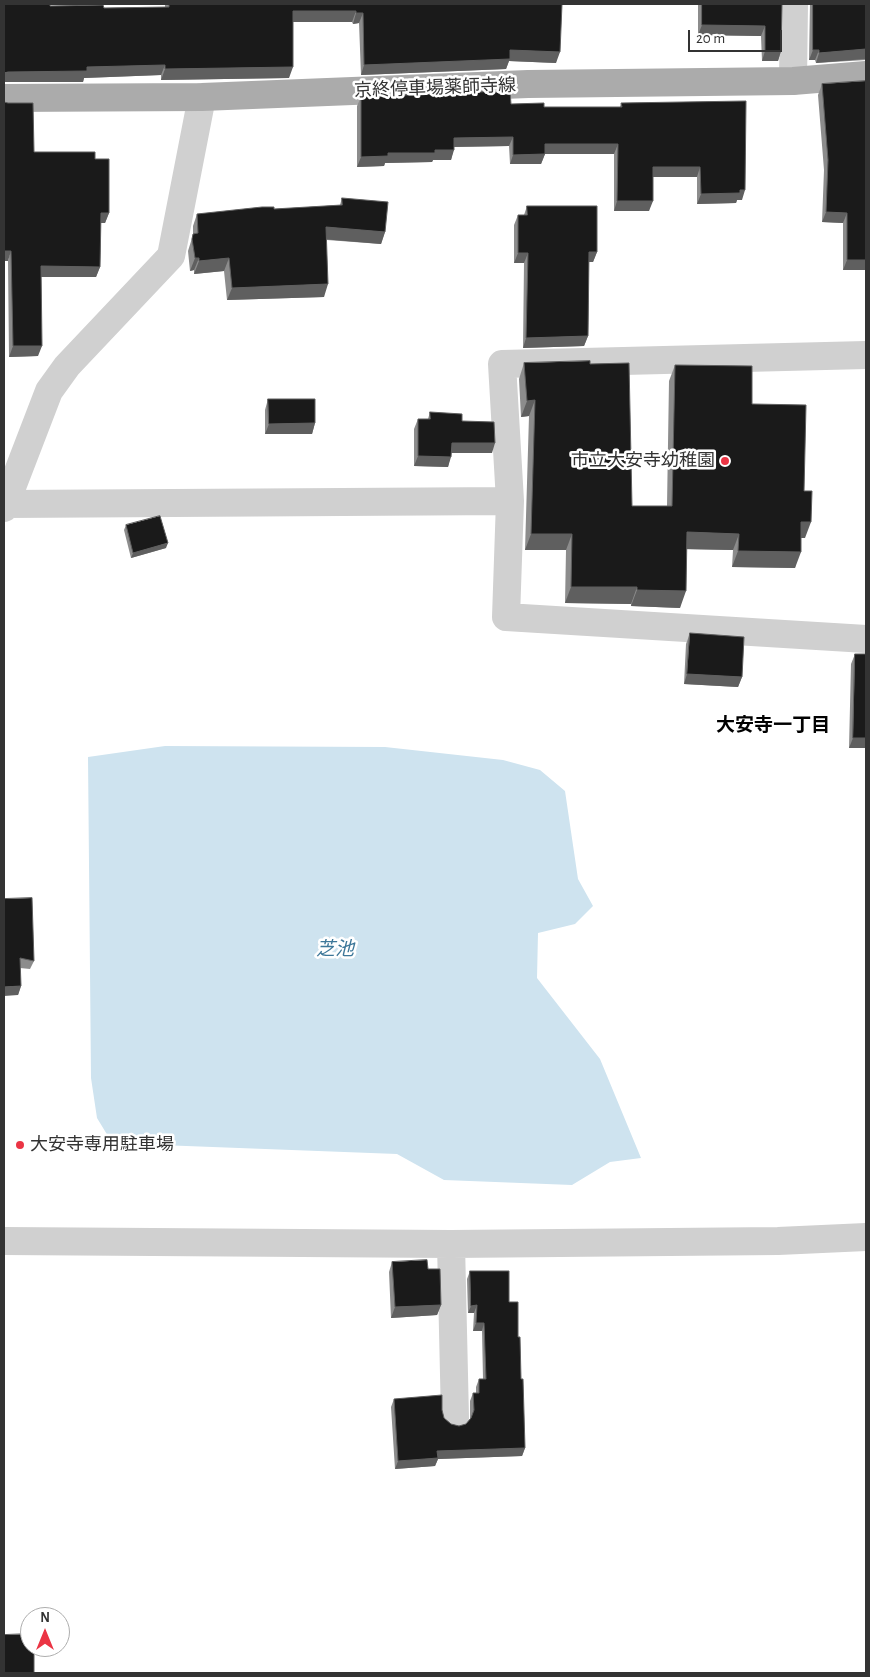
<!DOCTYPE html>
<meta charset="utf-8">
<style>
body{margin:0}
#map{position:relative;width:870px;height:1677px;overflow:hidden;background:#fff;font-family:"Alegreya Sans",sans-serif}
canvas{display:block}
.frame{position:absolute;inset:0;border:5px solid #333;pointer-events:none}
.north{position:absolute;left:20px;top:1607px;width:50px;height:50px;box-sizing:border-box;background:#fff;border:1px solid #adadad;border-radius:50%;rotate:0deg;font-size:14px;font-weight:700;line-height:20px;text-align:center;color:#333}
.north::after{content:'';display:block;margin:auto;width:18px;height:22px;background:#eb3444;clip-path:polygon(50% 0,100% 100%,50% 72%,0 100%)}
.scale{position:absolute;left:688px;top:30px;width:94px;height:22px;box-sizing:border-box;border:2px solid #333;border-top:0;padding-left:6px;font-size:15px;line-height:18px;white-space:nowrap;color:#333;-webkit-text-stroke:4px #fff;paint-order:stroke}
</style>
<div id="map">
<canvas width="870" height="1677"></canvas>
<div class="frame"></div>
<div class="north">N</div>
<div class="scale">20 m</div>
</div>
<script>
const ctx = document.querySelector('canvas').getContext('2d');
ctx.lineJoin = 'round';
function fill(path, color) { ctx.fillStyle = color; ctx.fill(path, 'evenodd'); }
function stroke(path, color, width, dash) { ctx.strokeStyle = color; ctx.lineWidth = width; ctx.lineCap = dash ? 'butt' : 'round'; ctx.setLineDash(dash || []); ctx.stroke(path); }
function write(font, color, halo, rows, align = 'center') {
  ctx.font = font + ' "Alegreya Sans","Noto Sans JP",sans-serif'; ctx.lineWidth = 5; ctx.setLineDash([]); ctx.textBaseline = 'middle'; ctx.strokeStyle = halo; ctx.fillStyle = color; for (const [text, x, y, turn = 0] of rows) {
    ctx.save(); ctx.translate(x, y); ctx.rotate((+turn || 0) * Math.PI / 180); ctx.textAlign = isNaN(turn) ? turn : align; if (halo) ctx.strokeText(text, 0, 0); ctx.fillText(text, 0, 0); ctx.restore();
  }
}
fill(new Path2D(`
 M165,746L385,747L503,760L540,770L565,791L578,879L593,906L575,924L538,933L537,978L600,1059L641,1158L610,1162L572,1185L444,1180L397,1154L160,1145L111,1141L97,1118L91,1078L88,757Z`), '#cee3ef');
stroke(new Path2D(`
 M793,81L794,4
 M510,501L502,364L866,355
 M5,504L510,501L506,617L866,639
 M4,508L49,391L67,366L171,256L202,97
 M4,1241L451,1244L778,1241L866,1237
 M451,1244L455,1418`), '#d0d0d0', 28);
stroke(new Path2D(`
 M4,98L202,97L528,84L793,81L866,75`), '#ababab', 28);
fill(new Path2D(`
 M165,4H562L556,63L509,61L506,69L361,75L359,23L353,24L352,22H293L289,78L161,80V75L84,78L83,82H4L50,6L104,8L165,7Z
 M698,4H782L781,51L778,61H762L761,36L698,35Z
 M810,4H866V60L816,63L815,60H809Z
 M822,84L866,270H843V223L822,222L824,170L818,95Z
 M361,97L511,104L544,107H620L621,103L742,200H737L736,203L697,204V177H653L649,211H614V154H545L541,164H510L509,146L454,147L451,160H433L432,162L385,163L384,166L357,167V106Z
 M34,152L95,159L109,213L105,223H101L100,267L96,277H41L38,356L9,357L8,261Z
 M342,198L385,232L381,244L327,240L324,297L227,300L224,271L194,274V270L190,271L188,251L193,235V226L197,214L340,205Z
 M527,206L597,252L593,262H589L588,336L584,346L523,348L524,263H514V225L518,215H524Z
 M524,363L590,364L632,506H667L669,381L675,365L752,404L804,491L805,538H801L795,568L732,567L733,550L686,549L680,608L631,606V604L565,603L566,550H525L529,416L521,417L519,379Z
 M268,399L315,423L312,434H265V410Z
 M430,412L462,421L492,453H451L448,467L414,466V429L418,419H428Z
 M126,525L166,548L131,558L124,530Z
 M690,633L742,677L738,687L684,684L686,644Z
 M855,654H866V748H849L851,664Z
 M4,899L34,961L30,969L20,968L21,986L18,995Z
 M392,1262L441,1305L437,1315L391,1318L389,1272Z
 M470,1271L509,1302L518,1337L525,1448L522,1456L438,1459L435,1466L395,1469L391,1407L394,1399L442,1410L444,1418L451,1424L459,1426L466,1424L470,1419V1401L473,1393H476V1387L479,1379H483L482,1331H473L474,1313H468L467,1279Z`), '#8c8c8c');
fill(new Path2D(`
 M293,11H356L352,22H289Z
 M356,13H363L359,23L353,24Z
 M702,25L765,26L761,36L698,35Z
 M866,49V57L865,59L816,63L819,53Z
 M510,50L560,52L556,63L509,61L506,69L361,75L364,65Z
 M813,50H819L815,60H809Z
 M765,51H781L778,61H762Z
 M165,65L161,75L84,78L83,82H4V73L8,72L105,66Z
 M293,67L289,78L161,80L165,69Z
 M513,137L509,146L450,147L454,138Z
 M545,144H618L614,154H541Z
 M435,150H454L451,160H433L432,162L385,163L384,166L357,167L361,157L388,153Z
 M545,154L541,164H510L513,155Z
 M653,167H700L697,177H650Z
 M740,190H745L742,200H737L736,203L697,204L701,194Z
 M617,201H653L649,211H614Z
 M826,212L847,213L843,223L822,222Z
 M101,213H109L105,223H97Z
 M326,227L385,232L381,244L322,239Z
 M4,251H11L8,261H4Z
 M589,252H597L593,262H585Z
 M518,253H528L524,263H514Z
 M195,258H199L194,270L190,271Z
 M229,258L224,271L194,274L199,261Z
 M847,260H866V270H843Z
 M41,266L100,267L96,277H37Z
 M328,284L324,297L227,300L232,288Z
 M588,336L584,346L523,348L526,338Z
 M13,346H42L38,356L9,357Z
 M535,400L529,416L521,417L527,401Z
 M315,423L312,434H265L269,424Z
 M452,443H495L492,453H448Z
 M418,456L451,457L448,467L414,466Z
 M801,522H811L805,538H796Z
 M687,532L739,534L733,550L681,549Z
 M531,534H572L566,550H525Z
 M168,543L166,548L131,558L133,553Z
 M738,551L801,552L795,568L732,567Z
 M571,587H637L631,604L565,603Z
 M637,590L686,591L680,608L631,606Z
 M687,674L742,677L738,687L684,684Z
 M853,738H866V748H849Z
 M21,986L18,995L4,996V987Z
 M441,1305L437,1315L391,1318L395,1307Z
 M477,1305L474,1313H468L471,1306Z
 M476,1323H484L482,1331H473Z
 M525,1448L522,1456L438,1459L435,1466L395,1469L398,1461L437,1451Z`), '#5f5f5f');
const building = new Path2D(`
 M4,4H50V6L103,5L104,8L169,7V4H562L560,52L510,50V59L364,65L363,13H356V11H293V67L165,69V65L87,67V71L8,72L4,73Z
 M702,4H782L781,51H765V26L702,25Z
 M813,4H866V49L819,53V50H813Z
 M866,81V260H847V213L826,212L828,160L822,84Z
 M510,91L511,104L544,103V107H622L621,103L746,101L745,190H740V193L701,194L700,167H653V201H617L618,144H545V154L513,155V137L454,138V150H435V153H388V156L361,157V97Z
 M4,102L8,103H33L34,152H95V159H109V213H101L100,267L41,266L42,346H13L11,251H4Z
 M342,198L388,202L385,232L326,227L328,284L232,288L229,258L199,261V258H195L192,239L193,234L198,233L197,214L262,207H274V209L342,205Z
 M527,206H597V252H589L588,336L526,338L528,253H518V215H527Z
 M590,361V364L629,363L632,506H672L675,365L752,366V404L806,405L804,491H812L811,522H801V552L738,551L739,534L687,532L686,591L637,590V587H571L572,534H531L535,400L527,401L524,363Z
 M268,399H315V423L269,424Z
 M430,412L462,414V421L494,422L495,443H452L451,457L418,456V419H430Z
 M160,516L168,543L133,553L126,525Z
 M690,633L744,637L742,677L687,674Z
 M855,654H866V738H853Z
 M32,898L34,961L20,958L21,986L4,987V899Z
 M427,1260L428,1269H440L441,1305L395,1307L392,1262Z
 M470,1271H509V1302H518V1337H520L521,1379H523L525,1448L437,1451L438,1458L398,1461L394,1399L442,1395V1410L444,1418L451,1424L459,1426L466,1424L471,1418L474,1410L473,1393H479V1379H486L484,1323H476L477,1305L471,1306Z
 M30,1634V1647H34V1673H4V1635Z`);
fill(building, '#1a1a1a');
stroke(building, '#5f5f5f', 1);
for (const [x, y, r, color] of [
 [725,461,5,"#eb3444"],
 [20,1145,5,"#eb3444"]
]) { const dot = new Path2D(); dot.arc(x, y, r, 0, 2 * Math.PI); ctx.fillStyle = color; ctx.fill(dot); stroke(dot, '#fff', 2); }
write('18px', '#333', '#fff', [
 ["京終停車場薬師寺線",435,88,-2]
]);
write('18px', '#333', '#fff', [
 ["市立大安寺幼稚園",715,461],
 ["大安寺専用駐車場",30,1145,"left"]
], 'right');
write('bold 19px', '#000', '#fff', [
 ["大安寺一丁目",773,725]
]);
write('italic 19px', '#3d7799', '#fff', [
 ["芝池",335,949]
]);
</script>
